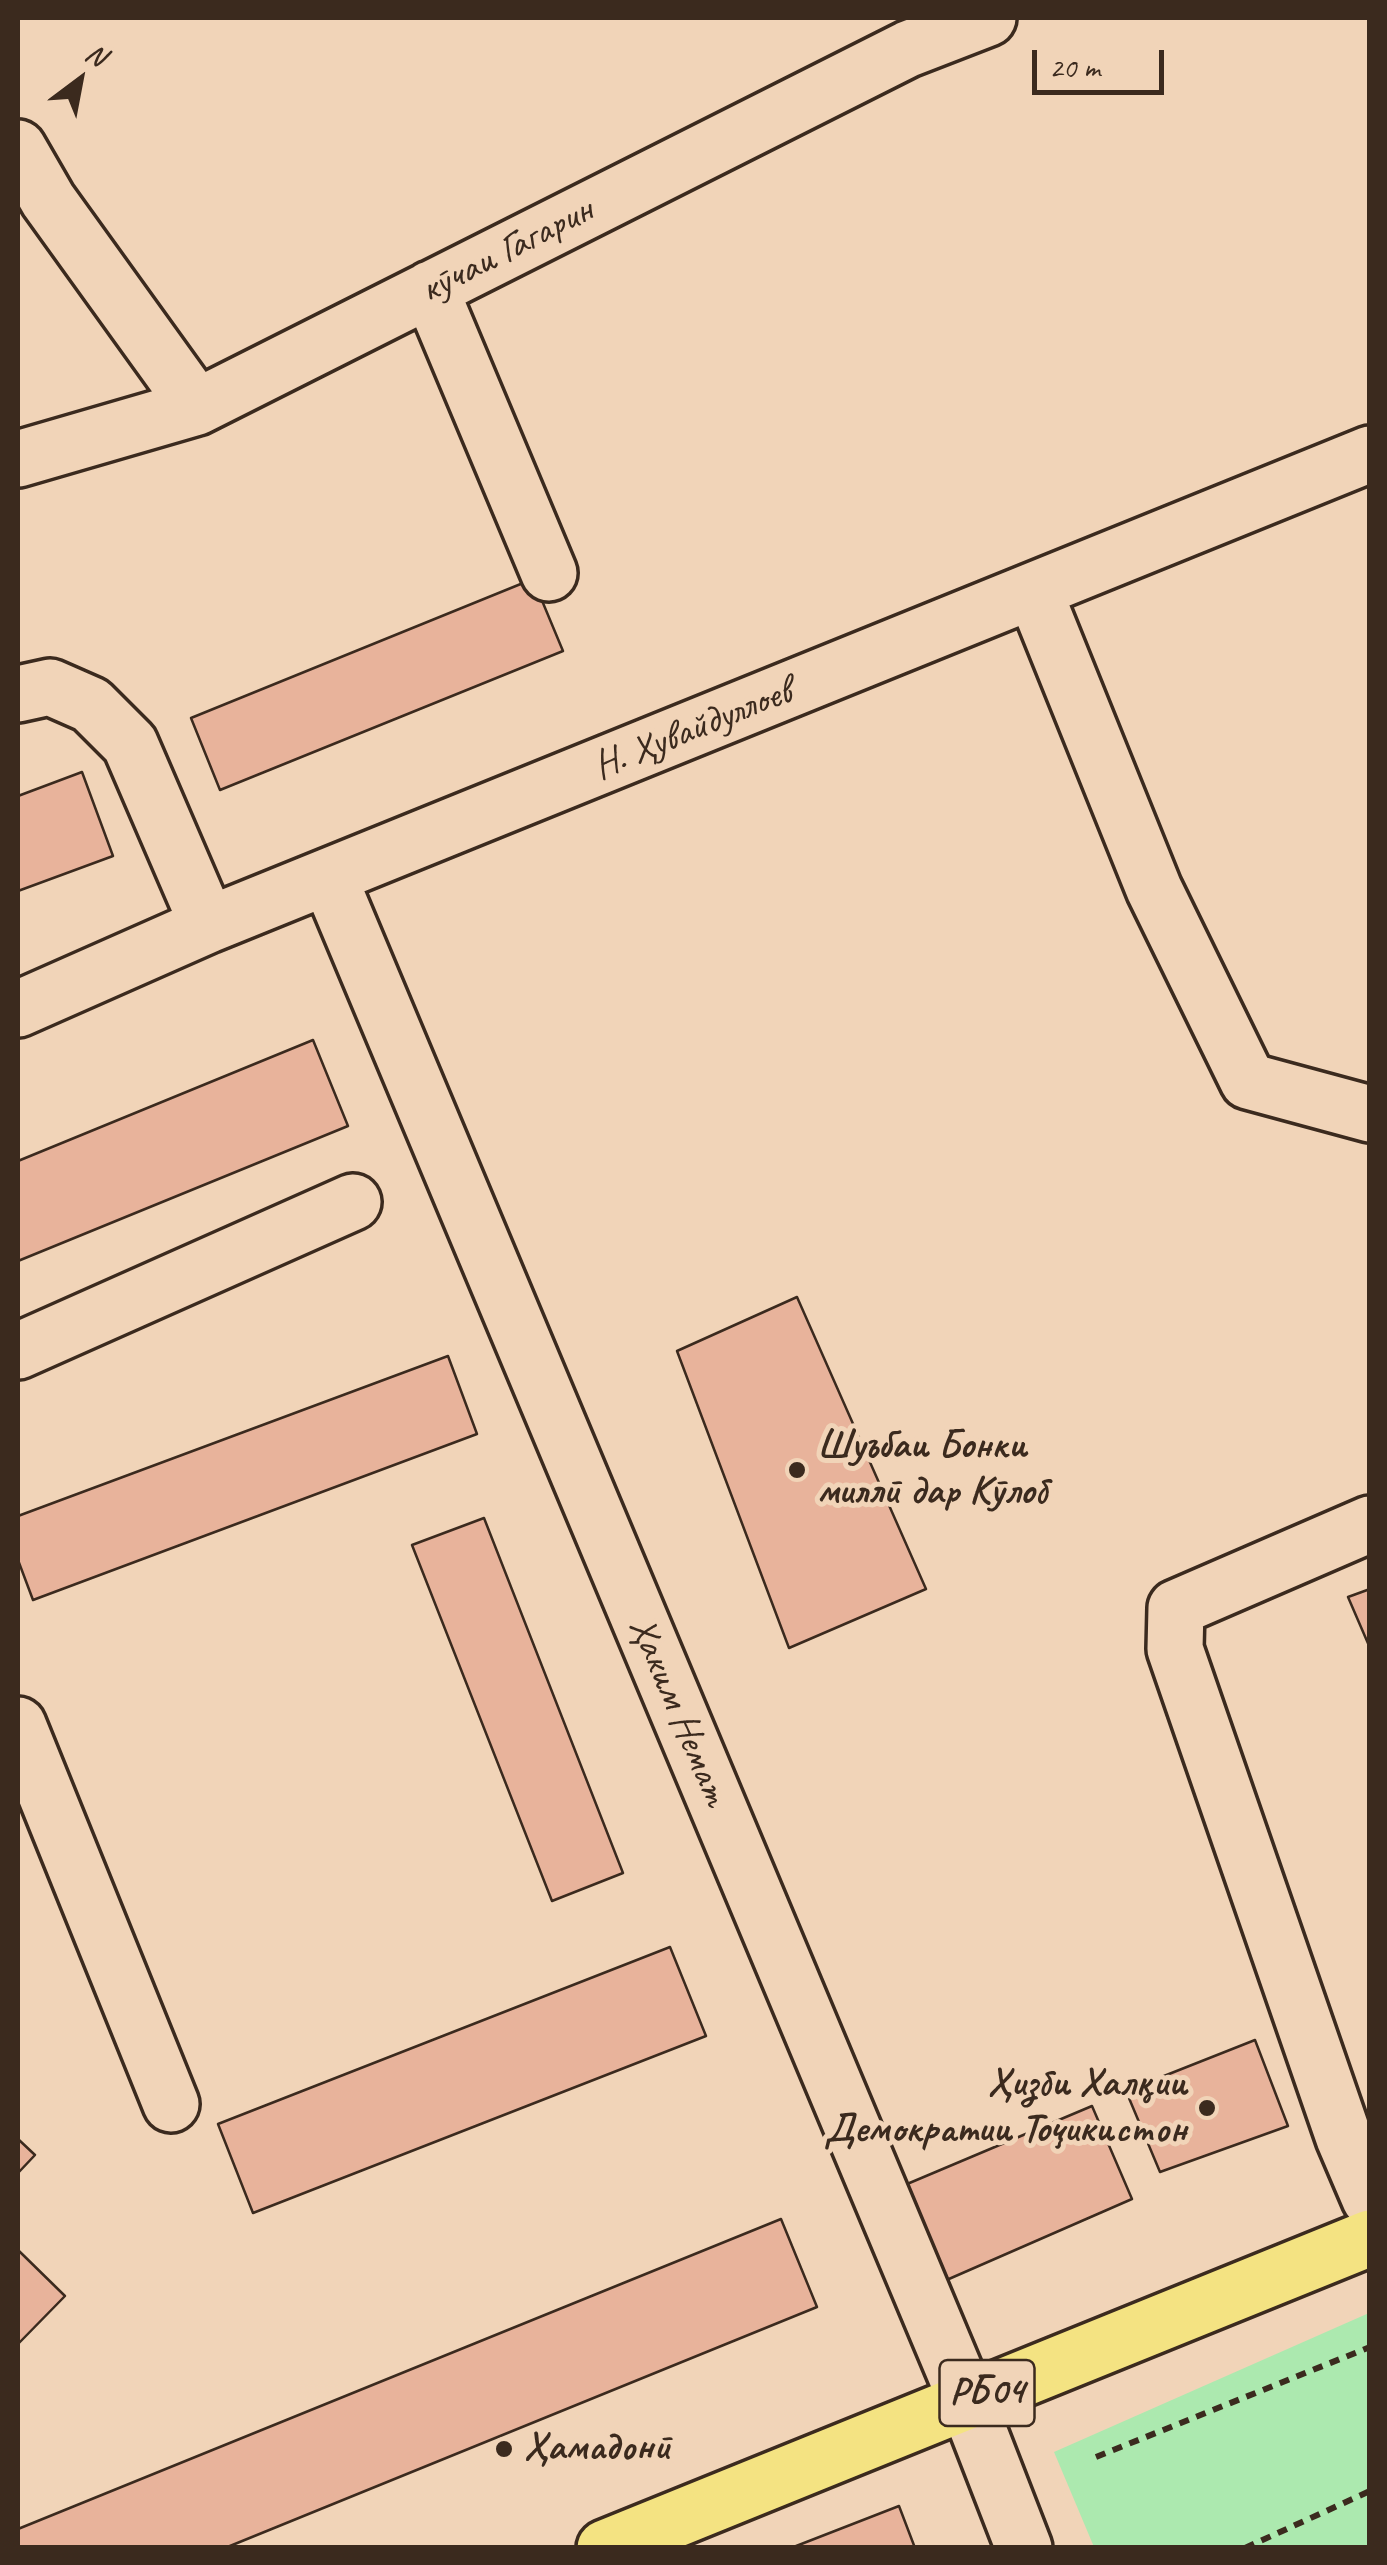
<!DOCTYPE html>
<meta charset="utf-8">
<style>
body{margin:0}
#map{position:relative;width:1387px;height:2565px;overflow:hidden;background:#f1d4b8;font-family:Caveat,sans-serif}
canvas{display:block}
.frame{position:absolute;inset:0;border:20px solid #3b2a1e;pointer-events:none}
.north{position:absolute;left:30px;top:30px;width:100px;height:100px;-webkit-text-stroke:8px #f1d4b8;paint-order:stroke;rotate:32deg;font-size:28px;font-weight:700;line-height:40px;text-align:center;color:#3b2a1e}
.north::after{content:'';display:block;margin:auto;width:35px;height:45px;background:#3b2a1e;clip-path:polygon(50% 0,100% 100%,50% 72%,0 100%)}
.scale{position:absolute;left:1032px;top:50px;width:132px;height:45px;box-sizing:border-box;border:5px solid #3b2a1e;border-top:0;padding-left:12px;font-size:30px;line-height:35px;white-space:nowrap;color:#3b2a1e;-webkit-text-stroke:8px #f1d4b8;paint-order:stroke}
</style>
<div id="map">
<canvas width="1387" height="2565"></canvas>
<div class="frame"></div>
<div class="north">N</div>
<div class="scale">20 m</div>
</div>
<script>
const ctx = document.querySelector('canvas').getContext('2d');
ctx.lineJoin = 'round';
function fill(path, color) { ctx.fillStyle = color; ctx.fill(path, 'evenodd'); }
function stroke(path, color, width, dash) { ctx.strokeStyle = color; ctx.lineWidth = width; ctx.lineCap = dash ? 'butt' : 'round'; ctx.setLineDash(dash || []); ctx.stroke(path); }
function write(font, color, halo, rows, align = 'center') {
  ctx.font = font + ' Caveat,sans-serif'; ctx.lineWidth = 10; ctx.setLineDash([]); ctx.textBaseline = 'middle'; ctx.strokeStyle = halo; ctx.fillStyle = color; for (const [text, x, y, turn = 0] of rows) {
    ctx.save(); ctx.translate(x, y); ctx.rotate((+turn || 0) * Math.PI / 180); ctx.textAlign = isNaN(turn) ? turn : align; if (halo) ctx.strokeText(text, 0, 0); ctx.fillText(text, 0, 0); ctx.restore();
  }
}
fill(new Path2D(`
 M1369,2313V2547H1094L1054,2452Z`), '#ace9af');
const building = new Path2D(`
 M533,579L563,651L220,790L191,718Z
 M82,772L113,856L18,891V796Z
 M313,1040L348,1126L18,1261V1161Z
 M797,1297L926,1589L789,1648L677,1351Z
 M448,1356L477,1434L33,1600L18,1560V1516Z
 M484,1518L623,1873L552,1901L412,1545Z
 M1370,1589V1648L1348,1597Z
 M670,1947L706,2036L253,2213L218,2124Z
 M1255,2040L1288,2126L1160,2172L1126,2091Z
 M1092,2106L1132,2199L942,2282L900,2187Z
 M18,2139L35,2155L18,2173Z
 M781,2219L817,2307L225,2548H18V2529Z
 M18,2250L65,2296L18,2344Z
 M899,2506L915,2548H791Z`);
fill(building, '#e8b39b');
stroke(building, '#3b2a1e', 2.5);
const minor = new Path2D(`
 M18,148L48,200L197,407
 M430,289L549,573
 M18,459L197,407L908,49L988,18
 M1034,591L1154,889L1248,1081L1370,1114
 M18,694L50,687L91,705L130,744L208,925
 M329,878L967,2401L1024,2548
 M18,1009L208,925L1370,454
 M18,1351L353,1202
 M1370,1524L1176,1608L1175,1649L1344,2138L1370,2199
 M18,1725L171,2104`);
const major = new Path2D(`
 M605,2548L1370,2238`);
stroke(minor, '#3b2a1e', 62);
stroke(major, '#3b2a1e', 62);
stroke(new Path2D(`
 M1096,2457L1370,2347
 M1245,2548L1370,2491`), '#3b2a1e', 6, [10, 8]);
stroke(minor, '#f1d4b8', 55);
stroke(major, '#f4e382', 55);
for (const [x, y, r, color] of [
 [797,1470,10,"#3b2a1e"],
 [1207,2108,10,"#3b2a1e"],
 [504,2449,10,"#3b2a1e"]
]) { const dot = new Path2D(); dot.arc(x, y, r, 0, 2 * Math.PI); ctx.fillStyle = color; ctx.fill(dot); stroke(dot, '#f1d4b8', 4); }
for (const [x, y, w] of [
 [987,2393,95]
]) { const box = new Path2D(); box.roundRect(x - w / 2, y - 33, w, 66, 8); ctx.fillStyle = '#f1d4b8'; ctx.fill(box); stroke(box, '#3b2a1e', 2.5); }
write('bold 38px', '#3b2a1e', null, [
 ["РБ04",987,2393]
]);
write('40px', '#3b2a1e', '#f1d4b8', [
 ["кӯчаи Гагарин",507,251,-27],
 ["Н. Ҳувайдуллоев",693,730,-22],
 ["Ҳаким Немат",678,1712,67]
]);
write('bold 40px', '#3b2a1e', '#f1d4b8', [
 ["Шуъбаи Бонки",817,1447],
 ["миллӣ дар Кӯлоб",817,1493],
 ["Ҳизби Халқии",1187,2085,"right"],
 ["Демократии Тоҷикистон",1187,2131,"right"],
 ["Ҳамадонӣ",524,2449]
], 'left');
</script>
